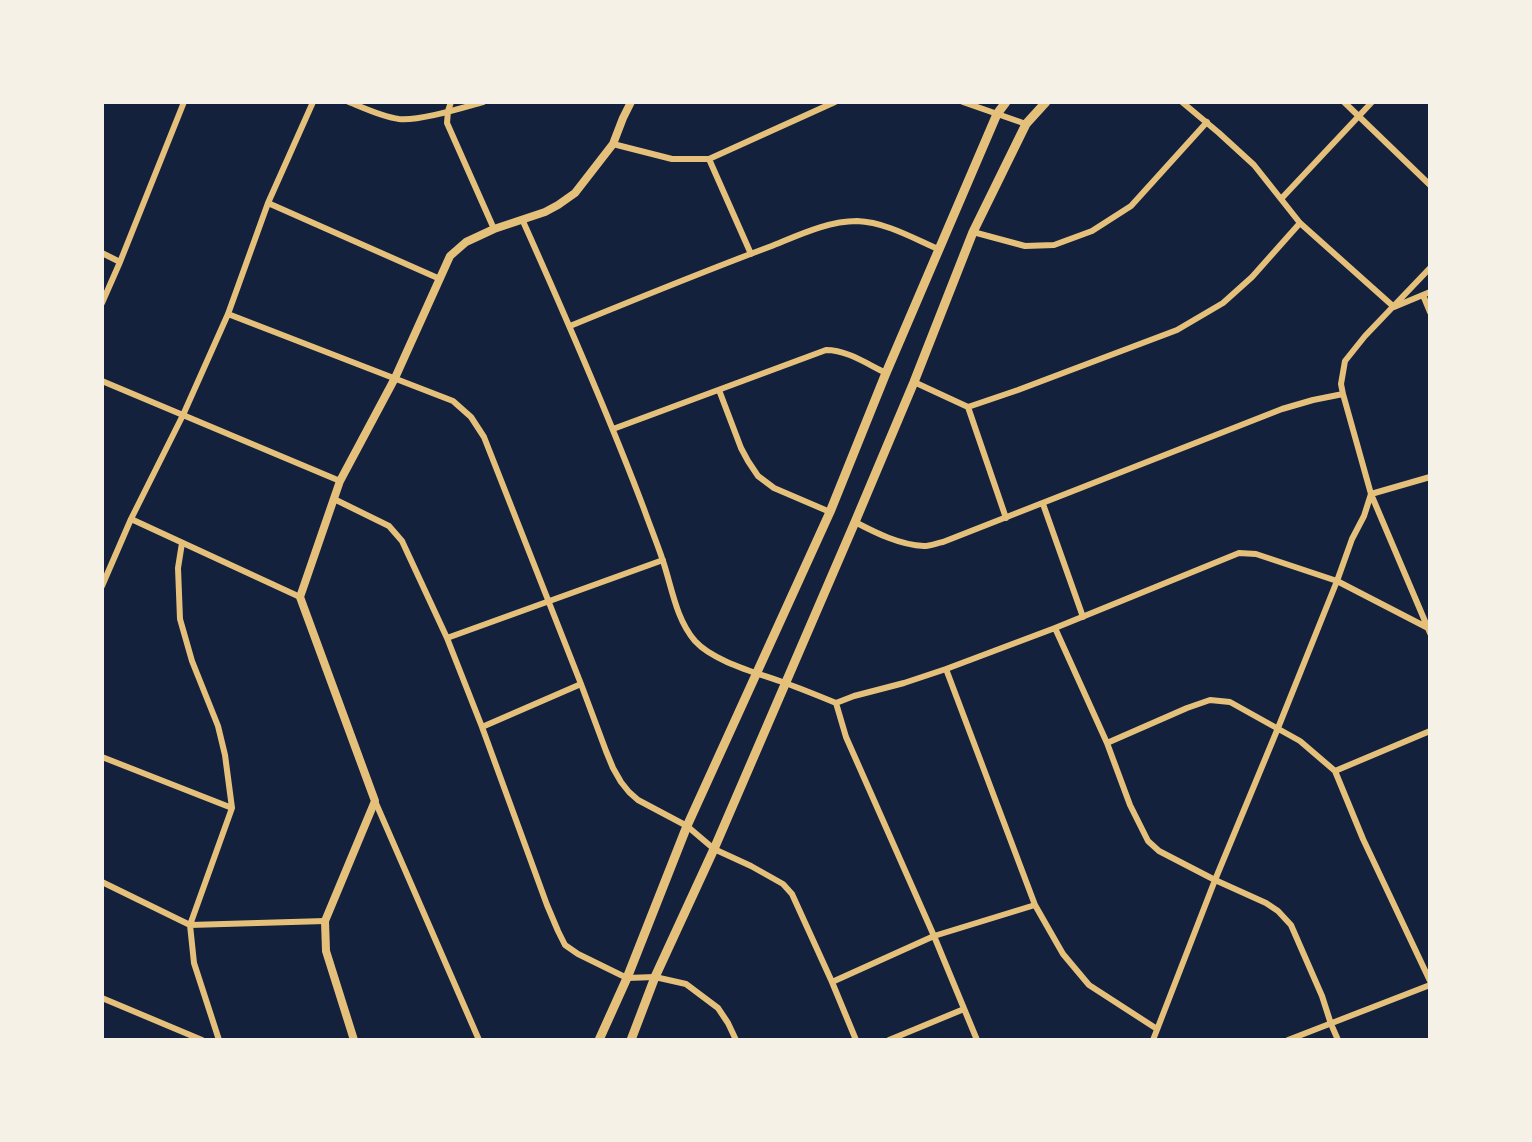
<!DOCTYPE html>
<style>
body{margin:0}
#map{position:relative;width:1532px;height:1142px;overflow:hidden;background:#14213d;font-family:Rubik,sans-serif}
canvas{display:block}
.frame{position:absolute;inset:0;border:104px solid #f6f1e7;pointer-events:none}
</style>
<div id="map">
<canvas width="1532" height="1142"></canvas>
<div class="frame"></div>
</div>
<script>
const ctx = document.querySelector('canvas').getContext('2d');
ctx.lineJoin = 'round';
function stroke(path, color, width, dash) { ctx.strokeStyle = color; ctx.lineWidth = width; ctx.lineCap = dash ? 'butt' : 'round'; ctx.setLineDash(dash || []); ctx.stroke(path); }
stroke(new Path2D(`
 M349,102C364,108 382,117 399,119C420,121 461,108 483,102
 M451,102L448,111L447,123L494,229
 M963,102L1026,124
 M1182,102L1219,133L1254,165L1300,223L1394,307L1430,292
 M1344,102L1430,185
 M613,144L672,159H709L835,102
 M709,159L751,254
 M1281,199L1372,102
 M268,203L440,279
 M522,219C565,315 607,411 644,509C650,526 657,543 663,561C672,588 676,619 695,641C714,662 758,673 785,683C802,689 819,696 836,703L846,737L934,936L977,1040
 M973,232L1025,246L1054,245L1092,231L1131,206L1207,122
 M102,253L120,262
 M1423,295L1430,312
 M102,303L120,262L184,102
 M228,314L453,401L471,417L484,437L581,684L606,751L613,768L621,782L629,792L638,800L687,826L714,849L751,866L783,884L792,894L832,982L856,1040
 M570,326C636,299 702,272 769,247C797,236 827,221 857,221C885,222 913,238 938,249
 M102,381L340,481
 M914,382L968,407L1018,390L1177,330L1223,303L1252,277L1300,223
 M719,390L741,448L748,461L758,476L774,488L830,512
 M968,407L1006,518
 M613,429L826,350C847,350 867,364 886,373
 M1430,477L1371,494L1430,633
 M334,499L389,526L402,541L447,638L482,727L547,905L558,931L565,945L578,954L627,978L655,977L686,984L718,1008L728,1023L736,1040
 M1043,504L1083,617
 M131,519L300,597
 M855,522C876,533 900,545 924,546C930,546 937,543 943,542L1282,409L1313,400L1343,394
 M182,543L178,568L180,619L192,661L218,726L225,755L232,808L190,925L194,963L219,1040
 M102,586L131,519L183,415L228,314L268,203L313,102
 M1055,628L1107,743L1130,805L1148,841L1159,851L1215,880L1266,903L1278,911L1291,925L1322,996L1331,1024L1338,1040
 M447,638L663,560
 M946,669L1035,905L1063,954L1089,985L1157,1029
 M836,703L854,696L904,683L946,669L1055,628L1239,553L1256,554L1337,581L1428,628
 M482,727L581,684
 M1107,743L1187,708L1210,700L1230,702L1300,741L1335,771L1363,839L1430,981
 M102,757L232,808
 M1335,771L1430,731
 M375,801L479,1040
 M102,882L190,925L325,921
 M832,982L934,936L1035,905
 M102,998L202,1040
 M889,1040L964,1009
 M1153,1040L1215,880L1278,728L1337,581L1352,539L1364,516L1371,494L1343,394L1341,384L1345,361L1365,336L1430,268
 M1288,1040L1430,985`), '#e5c07b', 6);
stroke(new Path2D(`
 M354,1040L326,951L325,921L375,801L300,597L340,481L395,378L450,256L466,242L494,229L545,212L558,205L575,193L613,144L623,118L631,102`), '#e5c07b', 8);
stroke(new Path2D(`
 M599,1040L627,978L687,826L830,512L886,373L997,114L1006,102
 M631,1040L655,977L714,849L855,522L914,382L973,232L1026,124L1046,102`), '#e5c07b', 9);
</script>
